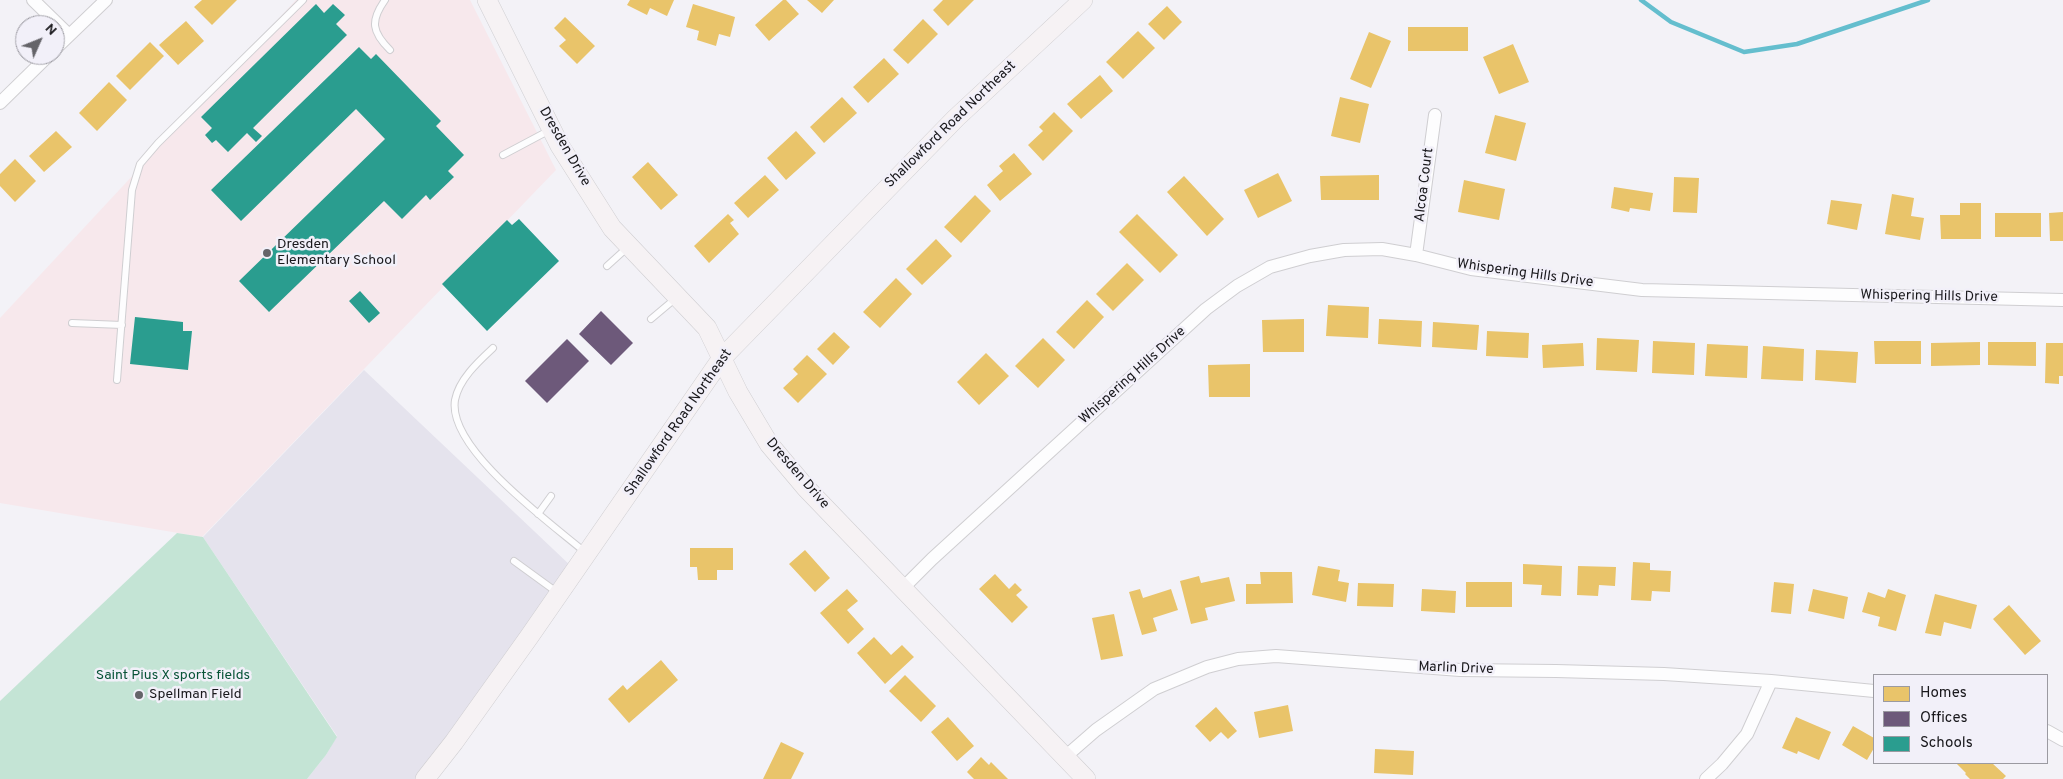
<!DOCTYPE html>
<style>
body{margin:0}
#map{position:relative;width:2063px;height:779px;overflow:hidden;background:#f3f2f7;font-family:Overpass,sans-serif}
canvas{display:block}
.legend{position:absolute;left:1873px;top:674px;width:175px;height:90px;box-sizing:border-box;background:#f2f0f9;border:1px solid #9b9aa1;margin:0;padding:6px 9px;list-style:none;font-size:15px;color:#19181c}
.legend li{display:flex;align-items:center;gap:10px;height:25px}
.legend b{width:25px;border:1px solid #9b9aa1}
.north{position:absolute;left:15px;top:15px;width:50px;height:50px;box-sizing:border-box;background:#f2f0f9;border:1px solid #9b9aa1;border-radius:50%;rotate:46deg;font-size:14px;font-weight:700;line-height:20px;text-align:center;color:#19181c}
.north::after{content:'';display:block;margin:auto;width:18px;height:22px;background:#656469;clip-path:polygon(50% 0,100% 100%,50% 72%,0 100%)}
</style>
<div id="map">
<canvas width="2063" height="779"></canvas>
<ul class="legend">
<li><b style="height:14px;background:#e9c46a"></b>Homes</li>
<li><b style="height:14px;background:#6d597a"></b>Offices</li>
<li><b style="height:14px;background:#2a9d8f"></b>Schools</li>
</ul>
<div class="north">N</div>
</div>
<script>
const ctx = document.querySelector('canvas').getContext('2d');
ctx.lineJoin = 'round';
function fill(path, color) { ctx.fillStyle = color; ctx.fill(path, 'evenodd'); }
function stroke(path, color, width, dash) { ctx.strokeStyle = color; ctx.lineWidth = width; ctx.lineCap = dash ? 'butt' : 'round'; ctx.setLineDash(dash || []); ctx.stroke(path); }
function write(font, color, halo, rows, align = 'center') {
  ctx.font = font + ' Overpass,sans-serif'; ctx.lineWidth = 5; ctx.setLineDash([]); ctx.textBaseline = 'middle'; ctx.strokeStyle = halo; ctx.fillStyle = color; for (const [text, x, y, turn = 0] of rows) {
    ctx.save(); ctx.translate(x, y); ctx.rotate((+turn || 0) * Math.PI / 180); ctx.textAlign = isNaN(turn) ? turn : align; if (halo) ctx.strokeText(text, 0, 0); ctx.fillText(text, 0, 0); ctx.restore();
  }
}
fill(new Path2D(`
 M364,370L572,567L431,779H307L326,755L337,736L203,537Z`), '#e5e3ed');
fill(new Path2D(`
 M296,0H470L556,170L202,537L0,503V318Z`), '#f7e8ec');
fill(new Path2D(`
 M177,533L203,537L337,737L326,755L307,779H0V701Z`), '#c4e4d5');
fill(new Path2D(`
 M202,0H237L212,25L194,7Z
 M630,0H674L667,16L650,8L647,15L627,5Z
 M783,0H786L799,14L769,41L755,25Z
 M807,0H834L822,13Z
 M943,0H974L948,26L933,10Z
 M693,4L735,17L730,37L719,34L716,46L697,40L699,31L686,27Z
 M1167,6L1182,22L1164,40L1148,24Z
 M565,17L595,46L577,64L559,46L566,40L554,28Z
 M923,19L938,34L908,64L893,50Z
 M186,21L204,41L178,65L159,45Z
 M1408,27H1468V51H1408Z
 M1138,31L1155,48L1123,79L1106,62Z
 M1369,32L1391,41L1371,88L1350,79Z
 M150,42L164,56L130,90L116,76Z
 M1513,44L1529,82L1499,94L1483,57Z
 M884,58L899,74L868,103L853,87Z
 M1100,75L1113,91L1081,119L1067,104Z
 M109,82L127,100L97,131L79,113Z
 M842,97L857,113L824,143L810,127Z
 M1340,97L1369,104L1360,143L1331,136Z
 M1054,112L1073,131L1043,161L1028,145L1043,131L1039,127Z
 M1495,115L1526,123L1516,161L1485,153Z
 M56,131L72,147L44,172L29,156Z
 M796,131L816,153L786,180L767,158Z
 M1014,153L1032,174L1000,201L987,185L1003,171L999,166Z
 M15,159L36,181L15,202L0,186V174Z
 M648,162L678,195L661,210L632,177Z
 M1278,173L1292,201L1258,218L1244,190Z
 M765,175L779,190L748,218L734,203Z
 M1379,175V200H1321L1320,176Z
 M1184,176L1224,219L1207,236L1167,192Z
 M1674,177L1699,178L1697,213L1673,212Z
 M1464,180L1505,189L1499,220L1458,212Z
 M1614,187L1653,193L1650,211L1630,208L1629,212L1611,208Z
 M1892,194L1914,198L1911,216L1924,218L1920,240L1885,234Z
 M975,195L991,211L961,243L944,227Z
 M1831,200L1862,204L1857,230L1827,224Z
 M1960,203H1981V239H1941L1940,215H1960Z
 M2063,212V241H2050L2049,213Z
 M1995,213H2041V237H1995Z
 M728,214L734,220L730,223L739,234L709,263L694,246Z
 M1137,214L1178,255L1160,273L1119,232Z
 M936,239L952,256L922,285L906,269Z
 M1127,263L1144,280L1113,311L1096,294Z
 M896,278L912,294L880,328L863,312Z
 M1087,300L1104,317L1074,349L1056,332Z
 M1328,305L1369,307L1368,338L1326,336Z
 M1304,319V352H1263L1262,320Z
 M1379,319L1422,321L1421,347L1378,344Z
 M1433,322L1479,325L1477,350L1432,347Z
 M1487,331L1529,333L1528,358L1486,356Z
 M834,332L850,347L833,365L817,349Z
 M1043,338L1065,360L1038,388L1015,366Z
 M1597,338L1639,340L1637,372L1596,370Z
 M1653,341L1695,343L1694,375L1652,373Z
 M1874,341H1921V364H1875Z
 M1980,342V365L1931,366V343Z
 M1988,342H2036V366L1988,365Z
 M1583,343L1584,366L1543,368L1542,345Z
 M2046,343H2063V376H2059V384L2045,383Z
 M1707,344L1748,346L1747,378L1705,376Z
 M1763,346L1804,349L1803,381L1761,379Z
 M1816,350L1858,352L1856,383L1815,380Z
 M986,353L1009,376L979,405L957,382Z
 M807,355L827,374L798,403L783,388L798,374L793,369Z
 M1250,364V397H1209L1208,365Z
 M690,548H733V570H717V580H698L697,567H690Z
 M805,550L830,578L815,592L789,564Z
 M1633,562L1650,563V570L1671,571L1670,592L1652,591L1651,601L1631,600Z
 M1523,564L1562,566L1561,596L1541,595L1542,585L1523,584Z
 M1318,566L1340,570L1338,581L1349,583L1346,602L1312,595Z
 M1578,566L1616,567L1615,586L1599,585L1598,596L1577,595Z
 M1260,572H1292L1293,603L1246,604V584H1261Z
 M995,574L1009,589L1015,583L1022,590L1016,595L1028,607L1012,623L979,589Z
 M1199,576L1201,583L1229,577L1235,601L1205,608L1208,620L1191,624L1180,581Z
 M1466,582H1512V607H1466Z
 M1774,582L1794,584L1791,614L1771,612Z
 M1358,583L1394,584L1393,607L1357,606Z
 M847,589L858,601L847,610L864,629L848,644L820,613Z
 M1140,589L1143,598L1171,589L1178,610L1153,618L1157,631L1142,635L1129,592Z
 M1422,589L1456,591L1455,613L1421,611Z
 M1813,589L1848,597L1844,619L1808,611Z
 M1888,589L1906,595L1896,631L1878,626L1880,617L1862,612L1868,592L1885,598Z
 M1935,594L1977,605L1971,629L1944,622L1941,636L1925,633Z
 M2009,605L2041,641L2025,655L1993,619Z
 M1114,614L1123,656L1101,660L1092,618Z
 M874,637L891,655L902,645L914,657L885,684L857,653Z
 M661,660L678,680L629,723L608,699L623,685L627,690Z
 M905,675L936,706L921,722L889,691Z
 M1288,705L1293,731L1259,738L1254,712Z
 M1216,707L1237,731L1228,739L1221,732L1210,742L1195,726Z
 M948,717L974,746L957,761L931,732Z
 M1796,717L1831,732L1819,760L1798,751L1797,754L1782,748Z
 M1853,726L1874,738V748L1867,760L1842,745Z
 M781,742L804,753L791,779H763Z
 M1375,749L1414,751L1413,775L1374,773Z
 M981,757L989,765L991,762L1008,779H974L967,772Z
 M1956,763H1992L2006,776L2003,779H1970L1965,774L1966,773Z`), '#e9c46a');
fill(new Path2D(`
 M601,311L633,343L611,365L579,334Z
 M567,339L589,361L547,403L525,381Z`), '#6d597a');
fill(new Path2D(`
 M316,4L324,13L333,4L345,15L336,24L347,35L253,128L262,136L256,142L247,133L228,152L216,140L212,143L205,135L212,128L201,117Z
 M359,47L371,59L376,54L441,121L436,126L464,155L448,171L454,177L430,200L426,195L402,219L384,201L269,312L239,281L385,139L356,109L241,221L211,190Z
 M519,219L559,261L487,331L442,284L507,220L512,225Z
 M360,291L380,313L369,323L349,301Z
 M135,317L183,322V331H192L188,370L130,364Z`), '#2a9d8f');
stroke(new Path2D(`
 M1641,0L1671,22L1744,52L1797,44L1928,0`), '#64bece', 4.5);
const lane = new Path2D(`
 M385,0C370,21 372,32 390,50
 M503,155L550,130
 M607,266L628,247
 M651,319L676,298
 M72,323L122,325
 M493,348C479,361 459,379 455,400C447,449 552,524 586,553
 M117,380L132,190L140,164L158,143L303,0
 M538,514L551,496
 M514,561L558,593`);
const street = new Path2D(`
 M33,0L69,35
 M55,49L106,0
 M0,103L49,55
 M1416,255L1435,115
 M902,589L932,559L1206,309L1237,286L1270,267L1310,256L1344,250L1382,249L1416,255L1471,269L1642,290L2063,300
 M2047,731L2063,740
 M1065,757L1096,730L1154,689L1207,667L1238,659L1276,656L1460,670L1556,671L1664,674L1771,681L1874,691
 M1706,779L1722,764L1747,734L1771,681`);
const secondary = new Path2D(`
 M487,0L560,146L612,228L707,328L738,392L769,444L806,488L1086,779
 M425,779L454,742L529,637L722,358L956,118L1083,0`);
stroke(lane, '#cfced1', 8);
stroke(street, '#cfced1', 14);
stroke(secondary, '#cfced1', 20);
stroke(lane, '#fdfdfe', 6);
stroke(street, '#fdfdfe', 12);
stroke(secondary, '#f6f2f4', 19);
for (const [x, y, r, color] of [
 [267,253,5,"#656469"],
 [139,695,5,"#656469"]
]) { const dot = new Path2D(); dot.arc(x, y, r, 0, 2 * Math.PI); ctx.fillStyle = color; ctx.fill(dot); stroke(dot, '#f2f0f9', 2); }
write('14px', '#19181c', '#f2f0f9', [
 ["Shallowford Road Northeast",951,125,-44],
 ["Dresden Drive",564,147,60],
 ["Alcoa Court",1425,185,-83],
 ["Whispering Hills Drive",1525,274,8],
 ["Whispering Hills Drive",1929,297,1],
 ["Whispering Hills Drive",1133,376,-42],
 ["Shallowford Road Northeast",679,423,-55],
 ["Dresden Drive",797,474,49],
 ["Marlin Drive",1456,669,2]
]);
write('14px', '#19181c', '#f2f0f9', [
 ["Dresden",277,245],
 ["Elementary School",277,261],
 ["Spellman Field",149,695]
], 'left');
write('14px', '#085337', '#f2f0f9', [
 ["Saint Pius X sports fields",173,676]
]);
</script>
